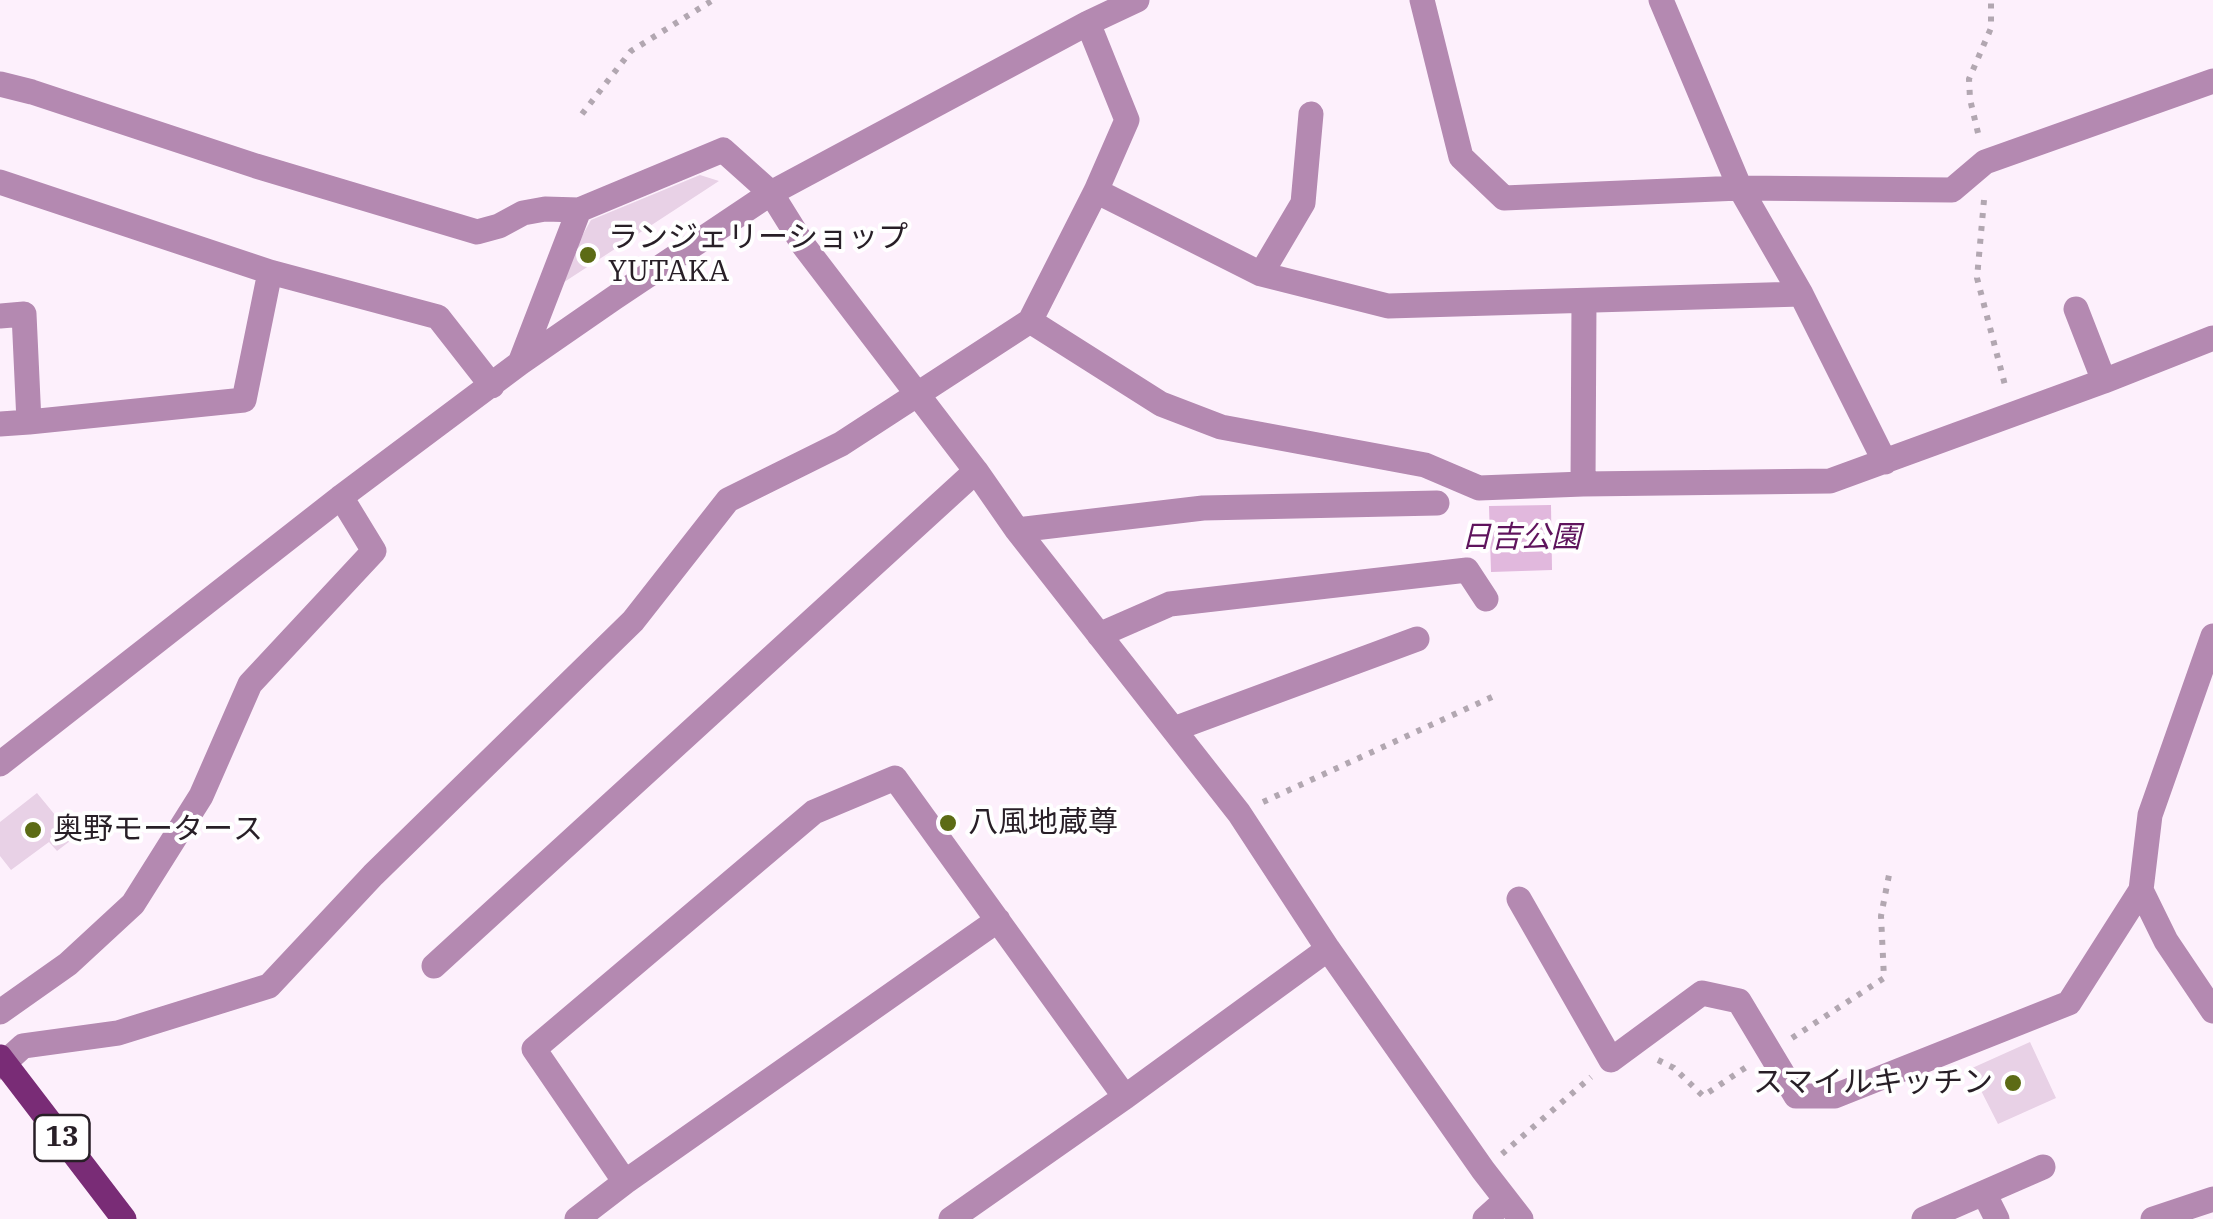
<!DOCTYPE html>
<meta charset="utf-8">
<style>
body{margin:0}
canvas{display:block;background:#fdf0fc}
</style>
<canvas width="2213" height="1219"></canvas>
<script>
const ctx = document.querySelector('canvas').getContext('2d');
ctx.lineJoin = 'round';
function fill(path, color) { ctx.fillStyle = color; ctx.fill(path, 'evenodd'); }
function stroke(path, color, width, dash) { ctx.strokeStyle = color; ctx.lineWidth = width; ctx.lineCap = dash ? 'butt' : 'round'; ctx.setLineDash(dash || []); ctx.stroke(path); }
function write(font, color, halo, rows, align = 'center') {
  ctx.font = font + ' "IBM Plex Serif","Noto Sans JP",serif'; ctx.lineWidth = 8; ctx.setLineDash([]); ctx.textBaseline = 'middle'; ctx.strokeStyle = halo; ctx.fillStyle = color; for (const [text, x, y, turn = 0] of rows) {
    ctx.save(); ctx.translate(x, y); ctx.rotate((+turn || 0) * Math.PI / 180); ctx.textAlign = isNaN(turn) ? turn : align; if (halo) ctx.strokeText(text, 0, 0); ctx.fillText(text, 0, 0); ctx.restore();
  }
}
fill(new Path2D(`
 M1551,505L1552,570L1491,572L1489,506Z`), '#e1b8dd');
fill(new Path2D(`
 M700,175L719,181L552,290L591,220Z
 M37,793L74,838L57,851L49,842L11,870L0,856V822Z
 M2030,1042L2056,1098L1998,1124L1970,1069Z`), '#e8d1e6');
stroke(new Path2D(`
 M582,114L631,51L713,0
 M1978,133L1970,99L1969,79L1991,28V0
 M1984,200L1977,278L2006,389
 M1263,802L1492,697
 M1792,1038L1884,978L1881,916L1889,875
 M1658,1060L1674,1068L1703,1096L1748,1066
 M1502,1154L1591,1077`), '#b2a7b1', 6, [5, 8]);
stroke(new Path2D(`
 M1422,0L1461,157L1504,198L1740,188L1952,190L1985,162L2213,81
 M1661,0L1740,188L1801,294L1885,462
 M0,84L32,92L256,166L477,232L499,226L523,213L545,209L579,210
 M0,182L270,272L438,317L492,386
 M1096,191L1261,274L1388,306L1801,294
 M1261,274L1303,203L1311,114
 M1584,301L1583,484L1830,481L2104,381L2213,338
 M2076,309L2104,381
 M0,316L24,314L29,422L0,424
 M1030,321L1161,404L1221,427L1425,465L1479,488L1583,484
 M520,363L579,210L723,150L771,193L804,246L976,471L1017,530L1239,813L1328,949L1483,1170L1521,1219
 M29,422L244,400L270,272
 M1017,530L1203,508L1437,503
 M1099,635L1170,604L1467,570L1486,599
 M2213,636L2150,815L2141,890L2166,941L2213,1011
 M1174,729L1417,639
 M0,764L341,497L520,363L614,298L771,193L1088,23L1137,0
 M1519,899L1611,1060L1702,993L1739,1001L1796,1096H1835L2069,1003L2141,890
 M434,966L976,471
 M0,1012L68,964L133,904L201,796L250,684L374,551L341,497
 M0,1067L23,1046L118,1033L269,986L373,875L633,621L728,500L841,444L1030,321L1096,191L1127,120L1088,23
 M625,1182L534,1049L814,812L895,778L1125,1097
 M1984,1193L1997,1219
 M577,1219L625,1182L998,920
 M951,1219L1125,1097L1328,949
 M1485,1219L1506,1200
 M1924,1219L2043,1167
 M2153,1219L2213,1199`), '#b489b1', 25);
stroke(new Path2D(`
 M0,1057L124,1219`), '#792c76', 25);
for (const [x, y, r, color] of [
 [588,255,10,"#5c6b15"],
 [948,823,10,"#5c6b15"],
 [33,830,10,"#5c6b15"],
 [2013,1083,10,"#5c6b15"]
]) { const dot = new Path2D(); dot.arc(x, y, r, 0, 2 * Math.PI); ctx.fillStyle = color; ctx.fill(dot); stroke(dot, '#fff', 4); }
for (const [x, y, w] of [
 [62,1138,55]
]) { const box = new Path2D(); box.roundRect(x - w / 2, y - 23, w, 46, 8); ctx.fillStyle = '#fff'; ctx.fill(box); stroke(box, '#281f27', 2.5); }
write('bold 28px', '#281f27', null, [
 ["13",62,1138]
]);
write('30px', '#281f27', '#fff', [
 ["ランジェリーショップ",608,238],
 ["YUTAKA",608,272],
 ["八風地蔵尊",968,823],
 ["奥野モータース",53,830],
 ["スマイルキッチン",1993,1083,"right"]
], 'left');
write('italic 30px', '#5f145d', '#fff', [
 ["日吉公園",1521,538]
]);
</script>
